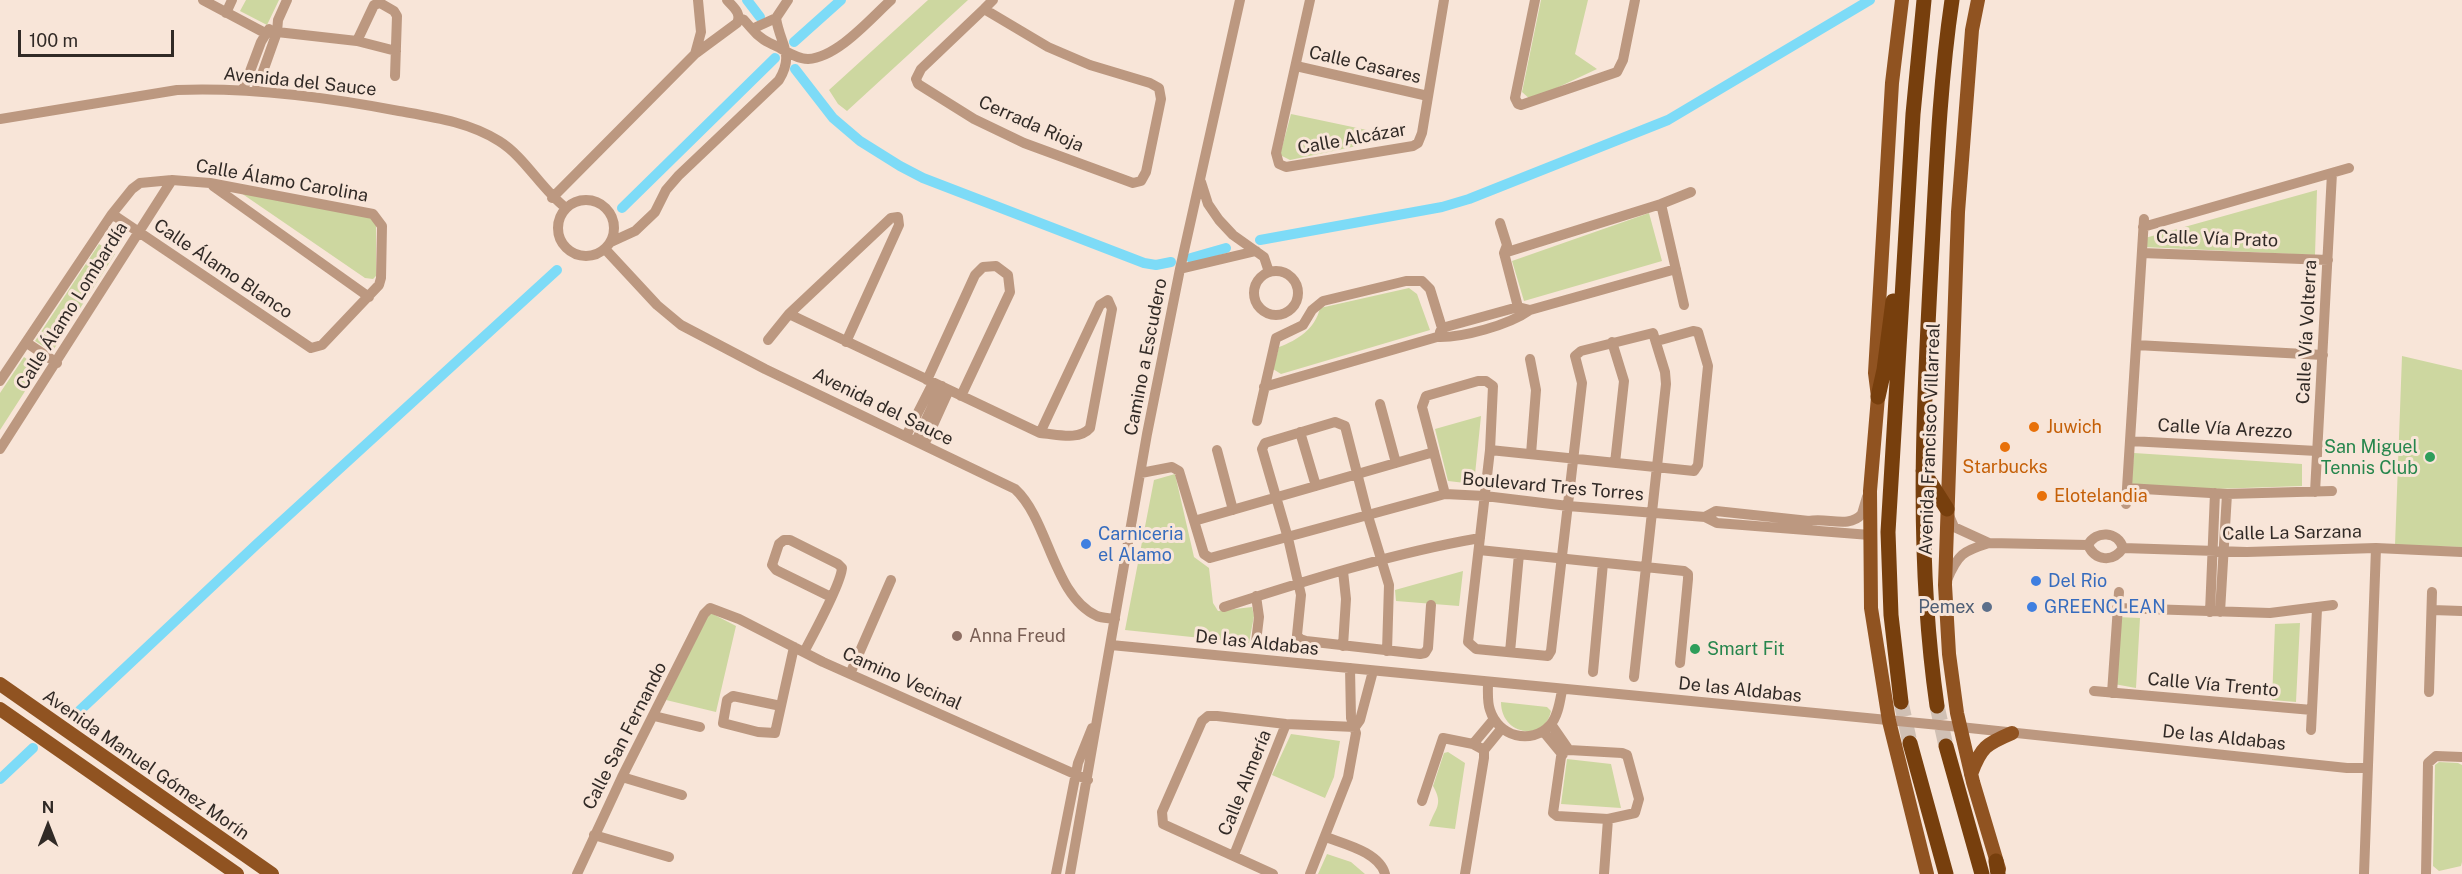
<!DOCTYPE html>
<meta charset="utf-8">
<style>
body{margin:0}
#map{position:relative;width:2462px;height:874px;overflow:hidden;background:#f8e5d8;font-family:"Public Sans",sans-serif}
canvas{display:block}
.north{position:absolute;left:18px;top:796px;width:60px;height:60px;-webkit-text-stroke:4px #f8e5d8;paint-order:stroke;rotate:0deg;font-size:16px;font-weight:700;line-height:24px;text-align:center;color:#312a26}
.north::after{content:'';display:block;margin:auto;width:21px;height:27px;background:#312a26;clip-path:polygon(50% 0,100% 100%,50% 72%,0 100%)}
.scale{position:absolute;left:18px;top:30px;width:156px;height:27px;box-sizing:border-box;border:3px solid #312a26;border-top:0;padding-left:8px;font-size:18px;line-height:21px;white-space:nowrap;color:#312a26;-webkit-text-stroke:4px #f8e5d8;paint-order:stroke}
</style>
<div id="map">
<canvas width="2462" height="874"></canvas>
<div class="north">N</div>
<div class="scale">100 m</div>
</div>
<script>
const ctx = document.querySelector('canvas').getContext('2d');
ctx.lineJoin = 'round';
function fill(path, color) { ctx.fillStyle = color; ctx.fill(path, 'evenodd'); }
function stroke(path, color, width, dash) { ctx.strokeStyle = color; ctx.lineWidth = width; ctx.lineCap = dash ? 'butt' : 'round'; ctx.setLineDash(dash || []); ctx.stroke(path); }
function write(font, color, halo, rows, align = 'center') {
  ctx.font = font + ' "Public Sans",sans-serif'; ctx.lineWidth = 6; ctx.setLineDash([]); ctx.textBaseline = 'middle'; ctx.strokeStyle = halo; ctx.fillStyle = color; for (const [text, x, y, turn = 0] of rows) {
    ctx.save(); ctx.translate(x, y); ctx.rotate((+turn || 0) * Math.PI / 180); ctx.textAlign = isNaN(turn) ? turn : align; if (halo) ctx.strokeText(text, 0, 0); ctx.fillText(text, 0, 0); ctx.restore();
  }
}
fill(new Path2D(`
 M246,0H279L267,25L240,11Z
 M928,0H968L847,111L838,104L829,90Z
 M1541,0H1588L1575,54L1597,69L1531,100L1522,92Z
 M1291,114L1400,137L1290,160L1280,155Z
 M2317,190L2315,255L2144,247L2145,238Z
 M241,193L376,218V276L373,279L365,278Z
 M1649,213L1662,261L1524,301L1512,261Z
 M99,244L115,254L52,352L35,341Z
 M1409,288L1417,294L1430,330L1281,374L1273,369L1279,347C1298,340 1315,329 1320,308Z
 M2402,356L2462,370V547L2395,545Z
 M24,357L40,368L0,430V393Z
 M1481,416L1474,484L1448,481L1435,429Z
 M2134,453L2302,464V486L2214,489L2131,484Z
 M1175,474L1194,557L1209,568L1213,603L1218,611L1252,607L1254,616L1249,643L1125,630L1154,480Z
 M1463,571L1459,606L1396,601L1395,590Z
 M709,612L736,626L716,712L666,700Z
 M2117,617L2140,618L2136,688L2114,684Z
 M2300,623L2296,702L2272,700L2275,624Z
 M1501,702L1547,707L1551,711C1545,742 1501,736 1501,702Z
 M1291,734L1340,741L1334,777L1325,798L1272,775Z
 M1448,752L1465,763L1455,829L1429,826C1435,808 1444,805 1433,786L1444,753Z
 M1567,759L1611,764L1621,808L1561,804Z
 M2439,762L2458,763L2462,765V862L2461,866L2439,871L2433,866L2435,765Z
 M1327,854L1351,862L1365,874H1318Z`), '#cdd7a0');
stroke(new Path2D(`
 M747,0L760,17
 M794,42L841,0
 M795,69L833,118L860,141L900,166L923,178L1144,263L1156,265L1171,262
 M622,208L775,58
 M1260,240L1442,207L1469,199L1668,120L1870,0
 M1191,258L1226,248
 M76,714L257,544L557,270
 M0,779L33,748`), '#7ddbf7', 10);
stroke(new Path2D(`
 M1901,702L1910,743
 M1937,706L1946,746`), '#d0c0b4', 15, [15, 8]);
stroke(new Path2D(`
 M203,0L265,33L277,32L357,41L396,51
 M1310,0L1276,153L1279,164L1286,167L1413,146L1418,143L1422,133L1444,0
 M1535,0L1515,98L1518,104L1521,105L1617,72L1623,60L1635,0
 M984,9L1048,47L1090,65L1150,83L1159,88L1161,99L1146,172L1141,181L1133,183L1024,143L974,119L918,84L916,79L921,69L984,9L993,0
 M226,13L232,0
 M739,18L744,20L752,29L776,18L788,0
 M752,29C759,38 767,42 778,47C787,52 798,59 808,59C838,57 870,19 891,0
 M357,41L374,5L380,3L394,11L397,16L395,76
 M695,54L701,32L698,0
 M1296,66L1428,96
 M243,90L261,42L269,29
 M256,91L277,32L278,20L287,0
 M0,119L177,90C251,87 326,97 399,111C433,117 469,122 499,141C525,157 541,189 566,208
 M1201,182L1208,204L1219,220L1233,235L1264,257L1269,272
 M213,186L369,297
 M552,198L695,54L737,23C742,13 733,7 727,0
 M558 228a28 28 0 1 1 56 0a28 28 0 1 1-56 0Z
 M1661,204L1684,305
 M1500,223L1507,245L1504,253L1518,307
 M2143,227L2349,168
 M611,242L635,231L655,212L666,190L679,175L779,80C795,53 780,45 776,18
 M605,249L657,305L681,325L765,369L1015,489C1049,520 1053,596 1097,616C1102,618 1110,618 1115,619
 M1504,253L1661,204L1691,192
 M2142,253L2328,260
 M1180,269L1256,251
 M1254 293a22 22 0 1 1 44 0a22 22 0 1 1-44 0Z
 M1108,300L1112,309L1090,428C1079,441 1056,434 1040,433L1100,305Z
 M789,314L1040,433
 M1440,332L1442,328L1518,307L1530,310
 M768,340L789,314L891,218L898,217L899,225L846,342
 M1612,342L1624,381L1615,463
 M27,343L57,363
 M2136,345L2323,355
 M1530,359L1536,390L1531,454
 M927,380L975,275L983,267L996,266L1008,275L1010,292L961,396
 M0,381L112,214L132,189L140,183L172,180L210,183L373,214L382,226L381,278L379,285L322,345L311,348L112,214
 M1264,387L1437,337C1462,338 1509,325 1530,310L1676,269
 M1380,404L1396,463
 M1257,421L1276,338L1303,325L1312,310L1323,301L1406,281H1422L1430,289L1442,328
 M1300,432L1316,486
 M906,436L933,383
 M916,441L942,386
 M2130,441L2317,451
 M924,445L949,390
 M0,449L172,180
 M1217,450L1233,510
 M1490,450L1694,471L1698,465L1708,366L1698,332L1693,331L1657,341
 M1141,473L1172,467L1179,471L1204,554L1210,558L1445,494L1485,496L1568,506L1705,517L1717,523L1870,535
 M2127,488L2227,494L2332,491
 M2315,492L2332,173
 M1445,494L1422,407L1426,396L1478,381H1486L1493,386L1490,450L1468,642L1476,649L1548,656L1551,651L1582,383L1575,356L1581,351L1653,333L1665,372L1666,384L1634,677
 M2126,504L2144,219
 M1948,513L1954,527L1989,543L2088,545
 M1705,517L1716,511L1809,521C1827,517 1849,529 1862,514L1867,497
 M1194,521L1434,452
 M2088,545C2096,530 2118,531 2123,548
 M2088,545C2095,561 2113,563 2123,548
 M2123,548L2247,552L2376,548L2462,552
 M1479,550L1684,571L1688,574V579L1680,663
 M1343,571L1346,599L1343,646
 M1947,580C1958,554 1963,551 1989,543
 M1256,596L1259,617L1256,642
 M1224,607C1308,580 1393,553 1480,538
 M2117,608L2270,613L2333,605
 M2432,610L2462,611
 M2210,612L2215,493
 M2220,612L2227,494
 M1111,645L1960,727L2347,768H2367
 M1387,651L1389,585L1368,516L1345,426L1335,422L1265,443L1262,449L1288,538L1301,595L1297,635L1300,639L1306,641L1420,654L1425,653L1428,648L1431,605
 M804,652C813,635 841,584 842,568L838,564L790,540H784L779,544L772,565L776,570L831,597
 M1510,652L1519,554
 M1593,672L1603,563
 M850,674L891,580
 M1488,682C1488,691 1487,702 1490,710C1498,736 1531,746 1550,725C1558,717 1560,701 1562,690
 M2094,691L2312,710
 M2429,692L2432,592
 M2112,693L2119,592
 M781,706L733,696L727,700L723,723L758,732L775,733L794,647
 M654,716L700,727
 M1551,724L1569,750
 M1355,727L1360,720L1373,671
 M2311,730L2317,609
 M1543,731L1562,754
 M1473,744L1494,719
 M1569,750L1622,753L1627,755L1639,799L1635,813L1608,819L1557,816L1553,813L1561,757L1565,751Z
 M622,777L682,795
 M1422,801L1443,738L1473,744L1484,750
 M594,835L669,857
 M1326,837C1344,844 1379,852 1385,874
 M1234,855L1286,724
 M577,874L622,777L704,614L710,608L739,619L823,662L1088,780
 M1056,874L1078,763L1092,728
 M1070,874L1147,434L1180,269L1240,0
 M1273,874L1163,824L1162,812L1202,721L1208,716H1217L1286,724L1355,727
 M1310,874L1348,777L1356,733L1351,718L1350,668
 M1465,874L1484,758V750L1502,728
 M1604,874L1608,819
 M2364,874L2376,548
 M2426,874L2428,763L2436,756L2462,757`), '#bc9880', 10);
stroke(new Path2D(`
 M1902,0L1892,83L1875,373L1878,397L1870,491L1871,608L1889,721L1927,874
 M1978,0L1972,30L1958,212L1945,585L1949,654L1957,713L1973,782L1999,869
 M0,684L272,874
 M0,709L237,874
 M1971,774C1981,747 1986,744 2012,733`), '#905321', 14);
stroke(new Path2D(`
 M1878,397L1884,370L1893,301
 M1923,471L1947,509
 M1901,702L1891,615L1888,532L1913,114L1924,0
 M1937,706C1916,560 1923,413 1931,267C1936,178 1939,88 1952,0
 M1910,743L1946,874
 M1946,746L1982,874
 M1996,861L1998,874`), '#773f0d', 15);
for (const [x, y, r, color] of [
 [2034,427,6,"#e8710a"],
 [2005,447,6,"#e8710a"],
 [2430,457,6,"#2e9e5b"],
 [2042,496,6,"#e8710a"],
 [1086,544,6,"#3f7fe0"],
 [2036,581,6,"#3f7fe0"],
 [1987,607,6,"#5c6f8a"],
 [2032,607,6,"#3f7fe0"],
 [957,636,6,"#8d6e63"],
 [1695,649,6,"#2e9e5b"]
]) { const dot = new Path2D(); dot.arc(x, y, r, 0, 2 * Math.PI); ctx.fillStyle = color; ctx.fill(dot); stroke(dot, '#f8e5d8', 2); }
write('18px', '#312a26', '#f8e5d8', [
 ["Calle Casares",1365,65,13],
 ["Avenida del Sauce",300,82,6],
 ["Cerrada Rioja",1031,124,24],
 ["Calle Alcázar",1352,139,-10],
 ["Calle Álamo Carolina",282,181,10],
 ["Calle Vía Prato",2217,239,2],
 ["Calle Álamo Blanco",223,269,34],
 ["Calle Álamo Lombardía",72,306,-58],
 ["Calle Vía Volterra",2307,332,-87],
 ["Camino a Escudero",1146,357,-79],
 ["Avenida del Sauce",883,407,26],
 ["Calle Vía Arezzo",2225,429,3],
 ["Avenida Francisco Villarreal",1930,439,-88],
 ["Boulevard Tres Torres",1553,487,5],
 ["Calle La Sarzana",2292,533,-1],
 ["De las Aldabas",1257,643,6],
 ["Camino Vecinal",902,679,24],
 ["Calle Vía Trento",2213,685,5],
 ["De las Aldabas",1740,690,6],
 ["Calle San Fernando",625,736,-63],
 ["De las Aldabas",2224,738,6],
 ["Avenida Manuel Gómez Morín",146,765,35],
 ["Calle Almería",1245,783,-68]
]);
write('18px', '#c56008', '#f8e5d8', [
 ["Juwich",2046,427],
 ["Starbucks",2005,467,"center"],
 ["Elotelandia",2054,496]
], 'left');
write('18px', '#27864d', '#f8e5d8', [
 ["San Miguel",2418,447],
 ["Tennis Club",2418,468],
 ["Smart Fit",1707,649,"left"]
], 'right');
write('18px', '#366cbe', '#f8e5d8', [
 ["Carniceria",1098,534],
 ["el Alamo",1098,555],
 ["Del Rio",2048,581],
 ["GREENCLEAN",2044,607]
], 'left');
write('18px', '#4e5e75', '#f8e5d8', [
 ["Pemex",1975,607]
], 'right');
write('18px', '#785e54', '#f8e5d8', [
 ["Anna Freud",969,636]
], 'left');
</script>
